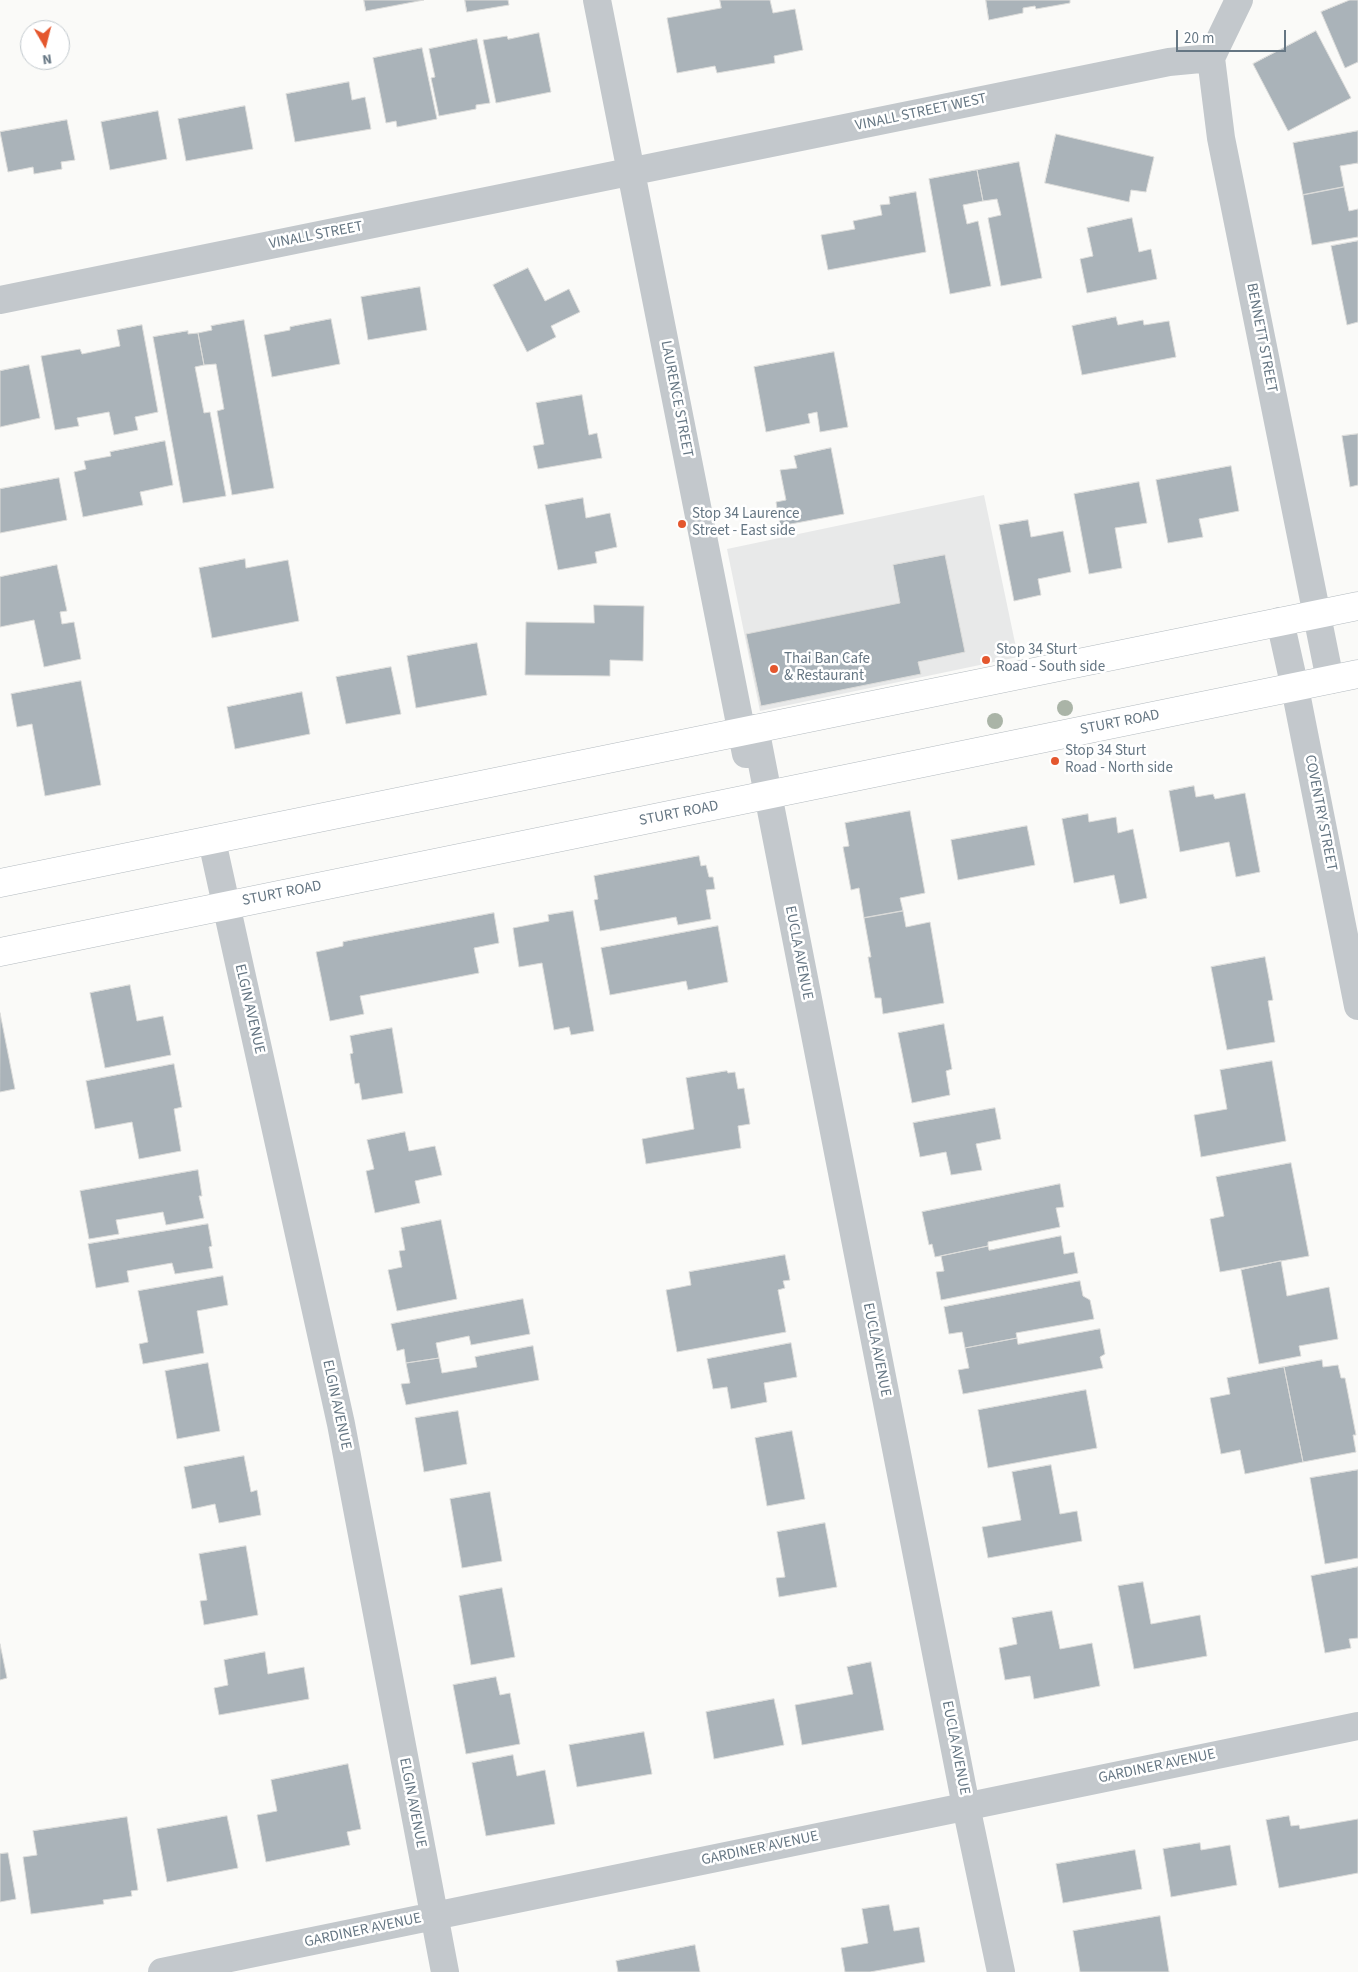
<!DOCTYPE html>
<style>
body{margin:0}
#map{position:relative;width:1358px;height:1972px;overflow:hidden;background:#fafaf8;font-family:"Source Sans 3",sans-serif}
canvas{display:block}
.north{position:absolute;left:20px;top:20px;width:50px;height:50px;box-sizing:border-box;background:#fff;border:1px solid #c1c8cd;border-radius:50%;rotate:172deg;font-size:14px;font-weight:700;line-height:20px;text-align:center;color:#657683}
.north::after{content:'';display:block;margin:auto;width:18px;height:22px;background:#e4572e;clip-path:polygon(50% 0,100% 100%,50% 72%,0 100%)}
.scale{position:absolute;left:1176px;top:30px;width:110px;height:22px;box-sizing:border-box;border:2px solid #657683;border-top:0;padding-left:6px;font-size:15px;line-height:18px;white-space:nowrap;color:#657683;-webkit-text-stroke:4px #fff;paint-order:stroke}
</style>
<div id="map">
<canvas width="1358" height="1972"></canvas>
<div class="north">N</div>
<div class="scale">20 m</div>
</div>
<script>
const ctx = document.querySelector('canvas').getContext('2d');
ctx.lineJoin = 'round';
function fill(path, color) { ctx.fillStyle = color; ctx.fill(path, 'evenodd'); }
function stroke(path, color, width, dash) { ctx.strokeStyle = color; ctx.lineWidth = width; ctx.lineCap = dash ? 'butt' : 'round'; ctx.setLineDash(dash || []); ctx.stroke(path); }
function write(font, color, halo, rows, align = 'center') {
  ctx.font = font + ' "Source Sans 3",sans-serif'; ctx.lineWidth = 5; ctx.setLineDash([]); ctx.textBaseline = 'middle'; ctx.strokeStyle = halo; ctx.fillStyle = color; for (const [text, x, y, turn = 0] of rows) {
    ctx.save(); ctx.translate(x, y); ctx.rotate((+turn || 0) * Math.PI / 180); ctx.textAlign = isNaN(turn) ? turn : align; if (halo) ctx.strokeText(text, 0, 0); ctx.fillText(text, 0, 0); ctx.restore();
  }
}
fill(new Path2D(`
 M984,495L1018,657L760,711L727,549Z`), '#e8e9e9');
const building = new Path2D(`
 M364,0H424L366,11Z
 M465,0H508L509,5L467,12Z
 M720,0H770L773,13L795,9L803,50L774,56L775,63L717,73L715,66L677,73L667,18L721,8Z
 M986,0H1070V3L1036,9L1035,6L1023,8V13L989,20Z
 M1350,0H1358V62L1345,68L1321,12Z
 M1316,31L1351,98L1288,131L1253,64Z
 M539,33L551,92L496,103L483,40L507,36L508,39Z
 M477,39L490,103L476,105V109L439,116L431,78L435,77L429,49Z
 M422,48L437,119L397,127L396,121L386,123L373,58Z
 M349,82L352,100L365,97L371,129L295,142L286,94Z
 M245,106L253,149L186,161L178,119Z
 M158,111L167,159L110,170L101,122Z
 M67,120L75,160L61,162L62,169L34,174L33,167L8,172L0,132Z
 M1358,131V164V163L1340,166L1344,187L1303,195L1293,143Z
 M1056,134L1154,157L1146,192L1131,190L1129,202L1045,183Z
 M1019,162L1042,278L1001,286L988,218L1001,215L997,199L983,201L977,170Z
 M977,170L983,201L963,205L967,224L978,221L991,286L950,294L929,179Z
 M1344,187L1349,211L1358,209V237L1312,245L1303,195Z
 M916,192L926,252L828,270L821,235L855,229L853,221L882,215L880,205L890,204L889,197Z
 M1132,218L1139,252L1151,249L1157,279L1087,293L1080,259L1093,256L1087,228Z
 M1358,241V322L1347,325L1331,246Z
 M528,268L545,301L569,289L580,312L551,326L556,337L527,352L493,285Z
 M420,287L427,330L368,340L361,297Z
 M1116,317L1118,325L1143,320L1144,325L1169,321L1176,357L1082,375L1072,326Z
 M331,319L340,364L272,377L264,335L290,330V327Z
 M244,320L274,488L232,495L217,411L224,409L216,364L204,365L198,333L212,330L211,326Z
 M142,325L158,412L135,417L138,430L114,435L109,412L77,418L79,426L55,430L41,356L80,349L82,354L120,346L117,330Z
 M188,331V334L198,333L204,365L195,367L204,413L210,412L226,496L183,503L153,337Z
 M834,352L848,427L820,432L817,412L808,414L810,423L766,432L754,367Z
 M29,365L40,418L0,427V371Z
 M582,395L589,435L597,433L602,458L538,469L533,446L544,444L536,403Z
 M1358,434V485L1350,487L1342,436Z
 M165,441L173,485L140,492L143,505L83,517L74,472L86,469L84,461L111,456L110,452Z
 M831,448L844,514L780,526L776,502L786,500L780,470L797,468L794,456Z
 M1231,466L1239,511L1199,519L1203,537L1168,543L1156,480Z
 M59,478L67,520L0,533V489Z
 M1139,482L1147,523L1115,528L1122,568L1089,574L1074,494Z
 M583,498L586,518L610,513L617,547L595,552L597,563L558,570L545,505Z
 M1028,520L1031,537L1063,531L1071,572L1038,579L1041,595L1014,601L999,525Z
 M945,555L965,652L918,662L921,674L761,706L746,634L900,603L893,565Z
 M245,559L246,568L288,560L299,621L212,638L199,568Z
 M57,565L67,611L60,612L62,624L74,622L81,659L44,667L34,620L0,627V577Z
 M594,605L644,606L643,661L610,660V676L525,675L526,622L594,623Z
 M477,643L487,695L416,708L407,656Z
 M391,667L401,714L346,724L336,677Z
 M81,681L101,785L45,796L32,724L17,727L11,694Z
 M302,692L310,734L235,749L227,707Z
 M1194,786L1196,797L1213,794L1215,799L1245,793L1260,872L1236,877L1229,842L1180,852L1169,791Z
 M910,811L925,893L900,898L903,911L864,918L859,888L851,890L843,847L849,846L845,823Z
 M1088,814L1089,822L1116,817L1118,833L1133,829L1147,898L1120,904L1114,875L1074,883L1062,819Z
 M1027,826L1035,865L958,880L951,840Z
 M699,856L701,866L706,865L709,877H713L715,889L706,890L711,919L678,925L676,917L600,931L594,900L598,899L594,876Z
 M573,911L594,1031L571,1035L569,1027L554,1030L542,963L519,967L513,928L549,921L548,915Z
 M903,911L906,927L930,922L944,1003L883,1014L881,998H875L868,957H871L864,918Z
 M494,913L499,943L474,948L479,973L360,996L364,1014L330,1021L316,952L343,946V942Z
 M718,926L728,982L688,990L686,981L610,995L601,948Z
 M1265,957L1273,1000L1268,1001L1275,1042L1227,1050L1211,967Z
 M130,985L137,1021L163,1016L171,1055L105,1068L90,993Z
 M0,1013L15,1089L0,1092Z
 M944,1024L952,1069L946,1071L950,1095L912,1103L898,1033Z
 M392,1028L403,1093L362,1100L359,1083L355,1084L350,1054L353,1053L350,1036Z
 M1272,1061L1286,1141L1201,1157L1194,1115L1227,1109L1220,1070Z
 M174,1064L182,1107L174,1109L181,1151L139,1159L132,1122L95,1129L86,1081Z
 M727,1071L728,1073L735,1072L738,1089L744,1088L750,1124L738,1126L741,1148L646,1164L642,1139L694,1129L686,1078Z
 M995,1108L1001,1139L976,1144L982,1170L951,1175L946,1152L920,1157L913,1123Z
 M405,1132L409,1151L435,1146L442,1175L415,1181L420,1203L375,1213L366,1171L374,1169L367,1140Z
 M1291,1163L1309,1256L1220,1272L1210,1219L1224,1216L1216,1177Z
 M198,1170L202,1196H199L204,1218L166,1225L163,1212L116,1220L119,1234L89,1239L80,1191Z
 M1060,1184L1064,1207L1056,1208L1060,1227L988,1242V1246L935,1257L932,1244L929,1245L922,1212Z
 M441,1220L457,1299L397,1311L388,1270L402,1267L399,1251L405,1250L401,1228Z
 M208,1224L212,1246L209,1247L213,1268L175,1274L172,1263L127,1271L129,1282L96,1288L88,1244Z
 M1061,1236L1064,1254L1074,1252L1078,1273L941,1300L936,1272L944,1271L941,1256L988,1246L989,1250Z
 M785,1255L790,1280L783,1281L785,1288L778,1290L786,1332L677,1352L666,1290L691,1285L689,1272Z
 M1281,1261L1287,1296L1329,1287L1338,1339L1299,1346L1301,1356L1259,1364L1241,1270Z
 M223,1276L228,1305L197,1311L204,1353L143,1364L139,1344L148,1342L138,1291Z
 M1080,1281L1083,1296L1090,1300L1094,1319L1016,1333L1017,1338L965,1348L962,1332L949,1334L944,1307Z
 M523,1299L530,1334L471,1345L469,1336L436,1343L439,1358L406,1363L404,1349L397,1351L391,1324Z
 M1100,1329L1105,1354L1100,1357L1103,1368L963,1394L958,1370L969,1368L965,1348L1017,1338L1018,1344Z
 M791,1343L797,1377L764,1383L767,1402L731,1409L727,1387L713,1389L707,1359Z
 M533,1346L539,1380L406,1405L401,1384L410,1383L406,1363L439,1358L442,1373L477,1367L475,1357Z
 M1322,1360L1323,1367L1338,1365L1341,1378H1345L1356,1435H1353L1356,1452L1303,1462L1284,1367Z
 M208,1363L220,1431L177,1439L165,1371Z
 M1284,1367L1303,1462L1245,1474L1240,1450L1221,1454L1210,1398L1230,1394L1227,1378Z
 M1086,1390L1097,1448L988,1468L978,1410Z
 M458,1411L467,1464L424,1472L415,1418Z
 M792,1431L805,1499L767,1506L755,1438Z
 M244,1456L251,1492L257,1490L261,1515L219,1523L215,1504L192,1509L184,1467Z
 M1051,1465L1060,1514L1077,1511L1082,1541L988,1558L982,1527L1021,1520L1012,1472Z
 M1358,1470V1558L1325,1564L1310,1478Z
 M490,1492L502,1561L462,1568L450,1499Z
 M825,1523L837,1587L779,1597L776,1578L785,1577L777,1532Z
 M246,1546L258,1615L204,1625L200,1601L207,1600L199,1554Z
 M1358,1567V1638L1349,1639L1351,1648L1325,1653L1311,1576Z
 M1143,1582L1151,1624L1200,1615L1207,1656L1134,1669L1118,1586Z
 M502,1588L515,1657L471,1665L459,1596Z
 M1052,1611L1060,1649L1092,1643L1100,1686L1034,1699L1030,1676L1005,1680L999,1648L1017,1644L1012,1618Z
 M0,1644L7,1678L0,1680Z
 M265,1652L268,1674L304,1667L309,1699L219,1715L214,1688L228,1685L224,1660Z
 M871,1662L884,1730L802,1745L795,1705L853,1694L847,1667Z
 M496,1677L500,1695L510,1693L520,1744L466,1754L453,1685Z
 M774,1699L784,1745L714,1759L706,1712Z
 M644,1732L652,1774L577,1787L569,1745Z
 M513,1755L517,1776L545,1770L555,1824L486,1836L472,1763Z
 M348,1764L361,1829L347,1832L350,1845L266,1862L257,1815L277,1811L271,1780Z
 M227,1816L238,1868L167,1882L157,1829Z
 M1289,1816L1291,1826L1299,1825L1300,1829L1358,1819V1873L1279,1888L1266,1820Z
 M127,1817L138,1890L131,1891L132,1896L103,1900L104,1904L31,1914L23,1857L37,1855L33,1831Z
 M1200,1843L1201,1850L1230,1845L1237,1885L1171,1897L1163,1849Z
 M1135,1850L1142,1889L1063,1903L1056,1864Z
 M8,1853L16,1899L0,1902V1854Z
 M889,1905L894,1931L919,1927L925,1962L870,1972H845L841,1948L868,1943L862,1909Z
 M1160,1916L1169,1972H1080L1073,1931Z
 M695,1945L700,1972H618L616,1961Z`);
fill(building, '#aab3b9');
stroke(building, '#dcdcda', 1);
const secondary = new Path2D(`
 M0,883L1358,606
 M0,952L1358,674`);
stroke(secondary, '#b3babf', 29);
stroke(new Path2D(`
 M597,0L746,754
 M1239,0L1211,58L1221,138L1330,680
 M0,300L1169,62L1211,58
 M1280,621L1295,688L1358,1006
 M755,728L966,1806L1001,1972
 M212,841L341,1424L445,1972
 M162,1972L1358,1726`), '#c3c8cc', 28);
stroke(secondary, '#fff', 28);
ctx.fillStyle = '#aab4a7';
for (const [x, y] of [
 [1065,708],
 [995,721]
]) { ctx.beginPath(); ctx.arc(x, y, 8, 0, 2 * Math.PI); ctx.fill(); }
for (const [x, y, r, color] of [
 [682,524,5,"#e4572e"],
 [986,660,5,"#e4572e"],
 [774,669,5,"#e4572e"],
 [1055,761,5,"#e4572e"]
]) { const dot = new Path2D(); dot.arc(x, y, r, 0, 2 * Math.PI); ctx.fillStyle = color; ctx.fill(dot); stroke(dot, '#fff', 2); }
write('15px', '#657683', '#fff', [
 ["VINALL STREET WEST",921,113,-12],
 ["VINALL STREET",316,236,-11],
 ["BENNETT STREET",1261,338,79],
 ["LAURENCE STREET",676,399,79],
 ["STURT ROAD",1120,723,-11],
 ["COVENTRY STREET",1320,813,79],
 ["STURT ROAD",679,814,-11],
 ["STURT ROAD",282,894,-11],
 ["EUCLA AVENUE",798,953,79],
 ["ELGIN AVENUE",249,1009,77],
 ["EUCLA AVENUE",876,1350,79],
 ["ELGIN AVENUE",336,1405,78],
 ["EUCLA AVENUE",955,1748,79],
 ["GARDINER AVENUE",1157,1767,-12],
 ["ELGIN AVENUE",412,1803,79],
 ["GARDINER AVENUE",760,1849,-12],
 ["GARDINER AVENUE",363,1931,-12]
]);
write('15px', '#657683', '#fff', [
 ["Stop 34 Laurence",692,515],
 ["Street - East side",692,532],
 ["Stop 34 Sturt",996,651],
 ["Road - South side",996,668],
 ["Thai Ban Cafe",784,660],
 ["& Restaurant",784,677],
 ["Stop 34 Sturt",1065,752],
 ["Road - North side",1065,769]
], 'left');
</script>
